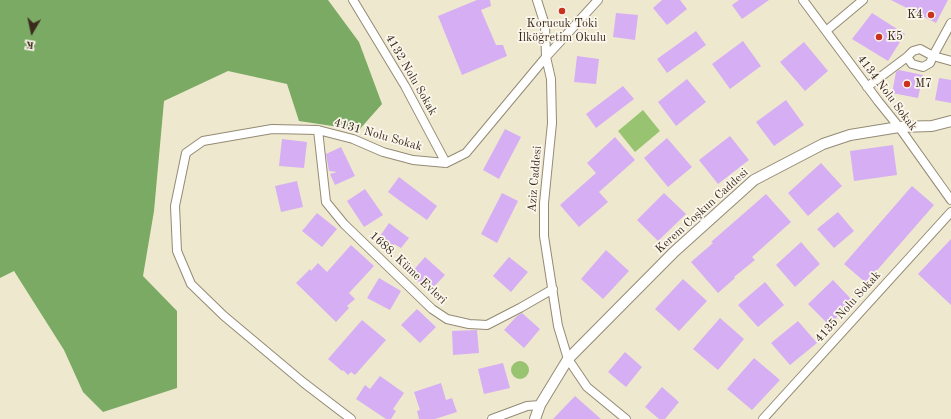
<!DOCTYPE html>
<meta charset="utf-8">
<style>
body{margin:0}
#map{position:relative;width:951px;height:419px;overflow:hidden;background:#eee9ce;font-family:"Old Standard TT",serif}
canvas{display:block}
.north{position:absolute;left:12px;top:12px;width:40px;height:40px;-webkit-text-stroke:3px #fbf7ec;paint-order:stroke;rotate:189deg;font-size:11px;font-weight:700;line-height:16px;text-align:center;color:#3b2a1e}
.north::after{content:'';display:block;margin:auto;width:14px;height:18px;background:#3b2a1e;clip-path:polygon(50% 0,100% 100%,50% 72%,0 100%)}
</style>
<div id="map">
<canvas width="951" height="419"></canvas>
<div class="north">K</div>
</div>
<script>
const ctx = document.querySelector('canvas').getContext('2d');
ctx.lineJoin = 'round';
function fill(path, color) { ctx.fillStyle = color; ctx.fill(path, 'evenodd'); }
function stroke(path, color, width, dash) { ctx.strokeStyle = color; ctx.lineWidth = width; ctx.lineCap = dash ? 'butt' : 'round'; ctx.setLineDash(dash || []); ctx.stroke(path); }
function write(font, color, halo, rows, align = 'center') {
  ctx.font = font + ' "Old Standard TT",serif'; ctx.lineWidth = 3.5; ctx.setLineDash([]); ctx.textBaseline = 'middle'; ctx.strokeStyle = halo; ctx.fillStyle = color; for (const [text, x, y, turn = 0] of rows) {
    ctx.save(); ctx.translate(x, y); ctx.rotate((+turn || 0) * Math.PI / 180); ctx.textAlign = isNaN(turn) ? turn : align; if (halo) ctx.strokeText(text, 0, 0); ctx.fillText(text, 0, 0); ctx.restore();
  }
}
fill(new Path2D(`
 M643,110L660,131L635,152L618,131Z
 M511 370a9 9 0 1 1 18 0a9 9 0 1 1-18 0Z`), '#98c471');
fill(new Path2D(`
 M0,0H328L359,42L382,104L359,130L299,121L287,84L228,71L164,101L154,211L143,276L177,311V388L103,412L83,392L64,350L14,271L0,278Z`), '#7aaa63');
fill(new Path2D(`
 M477,0H490L491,6L481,10L496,45H503L507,56L462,75L438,16Z
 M662,0H680L687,9L667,25L653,8Z
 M739,0H769L742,19L732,5Z
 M891,0H948L936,23Z
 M616,13L638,15L635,40L613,37Z
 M872,13L905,34L888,61L852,39Z
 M696,31L706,45L667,73L657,59Z
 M743,41L761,66L730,89L712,64Z
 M804,42L828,71L805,91L780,62Z
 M577,56L599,59L596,84L574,82Z
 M899,70L923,75L918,98L892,93L896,72Z
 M939,78L951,80V103L935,100Z
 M687,79L706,102L676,126L658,102Z
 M623,86L634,99L596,128L586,114Z
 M786,100L804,125L774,146L756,122Z
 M505,129L521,137L499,179L483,170Z
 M730,136L749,160L718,184L699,160Z
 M615,137L635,160L599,192L608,202L579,227L560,205L596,173L587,163Z
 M667,138L692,167L668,187L644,158Z
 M282,139L307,142L304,168L279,166Z
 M893,145L897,175L854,181L850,151Z
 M341,147L355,176L335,185L330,174L337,172L329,171L326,154Z
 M821,163L842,186L808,216L788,193Z
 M399,177L437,206L427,220L403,203L405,201L403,203L388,192Z
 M297,181L303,207L281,212L275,186Z
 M912,186L934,205L866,283L844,264Z
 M365,189L383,215L364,227L347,201Z
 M502,193L518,201L497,243L481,234Z
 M664,193L686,214L658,241L637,220Z
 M766,194L791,222L752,257L755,260L734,277L735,278L718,293L691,262L713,243L711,242Z
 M838,212L854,231L834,248L817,229Z
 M317,213L337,229L322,247L302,231Z
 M389,223L409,238L401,248L394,244L388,251L376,242Z
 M951,239V305L918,274Z
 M801,242L820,264L795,287L776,265Z
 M351,245L374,266L349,293L355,299L347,306L349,308L336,322L296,283L310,269L311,271L318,263L327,272Z
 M606,250L629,271L603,299L581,279Z
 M425,257L445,275L429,292L410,274Z
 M509,257L528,272L511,292L493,276Z
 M379,278L401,291L390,310L367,298Z
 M683,279L707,301L679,331L655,309Z
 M833,280L853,301L829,325L808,304Z
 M765,282L784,305L758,327L738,305Z
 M417,309L436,327L420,343L401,325Z
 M522,313L540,329L524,348L504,330L517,316Z
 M720,318L744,339L718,370L693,349Z
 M362,320L386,340L355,375L351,372L348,375L343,370L342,371L328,359Z
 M798,321L817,343L790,365L771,343Z
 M477,330L479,353L453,355L452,331Z
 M625,352L642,367L626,387L608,372Z
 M754,358L780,380L752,410L727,389Z
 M503,363L510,388L484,394L478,369Z
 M380,376L404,393L393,409L396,411L391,419H386L356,399L365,385L370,389Z
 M441,383L446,400L452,398L457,412L435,419H419L417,411L420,410L414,392Z
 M662,387L679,402L665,419H659L645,407Z
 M575,396L601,419H553Z`), '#d6aef3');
const minor = new Path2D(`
 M353,0L405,86L446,163
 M537,0L545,25L546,57L551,79L552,123L544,203V236L558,326L568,359L587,387L626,419
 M803,0L878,101L899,127L951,200
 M951,23L933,56L951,61
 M826,31L863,0
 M867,87L907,57L913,51L920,49L933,56L930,63L923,67L912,64L907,57
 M318,130L326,202L344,224L432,309L447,319L469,324L487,325L520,308L553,289
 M351,419L304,383L224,316L191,284L177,251L175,206L186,153L203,141L272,129L318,130L353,139L383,152L413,160L446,163L466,153L546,57L598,0
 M492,419L527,406L540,405
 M763,419L951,212`);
const tertiary = new Path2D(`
 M535,419L540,405L568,359L674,252L754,180L823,144L850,135L899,127L932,126L951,121`);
stroke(minor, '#948a76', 10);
stroke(tertiary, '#948a76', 12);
stroke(minor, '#fff', 8);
stroke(tertiary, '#fff', 10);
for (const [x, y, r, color] of [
 [562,11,4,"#c8321e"],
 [931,15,4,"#c8321e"],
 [879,37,4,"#c8321e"],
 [907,84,4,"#c8321e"]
]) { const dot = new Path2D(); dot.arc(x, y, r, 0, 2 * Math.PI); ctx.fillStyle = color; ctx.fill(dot); stroke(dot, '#fbf7ec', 1.5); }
write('12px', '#3b2a1e', '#fbf7ec', [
 ["K4",923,15,"right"],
 ["Korucuk Toki",562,24,"center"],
 ["İlköğretim Okulu",562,38,"center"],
 ["K5",887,37],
 ["M7",915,84]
], 'left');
write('12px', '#3b2a1e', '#fbf7ec', [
 ["4132 Nolu Sokak",411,75,60],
 ["4134 Nolu Sokak",887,93,53],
 ["4131 Nolu Sokak",378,135,16],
 ["Aziz Caddesi",535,179,-85],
 ["Kerem Coşkun Caddesi",702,211,-42],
 ["1688. Küme Evleri",408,268,43],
 ["4135 Nolu Sokak",848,307,-48]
]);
</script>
